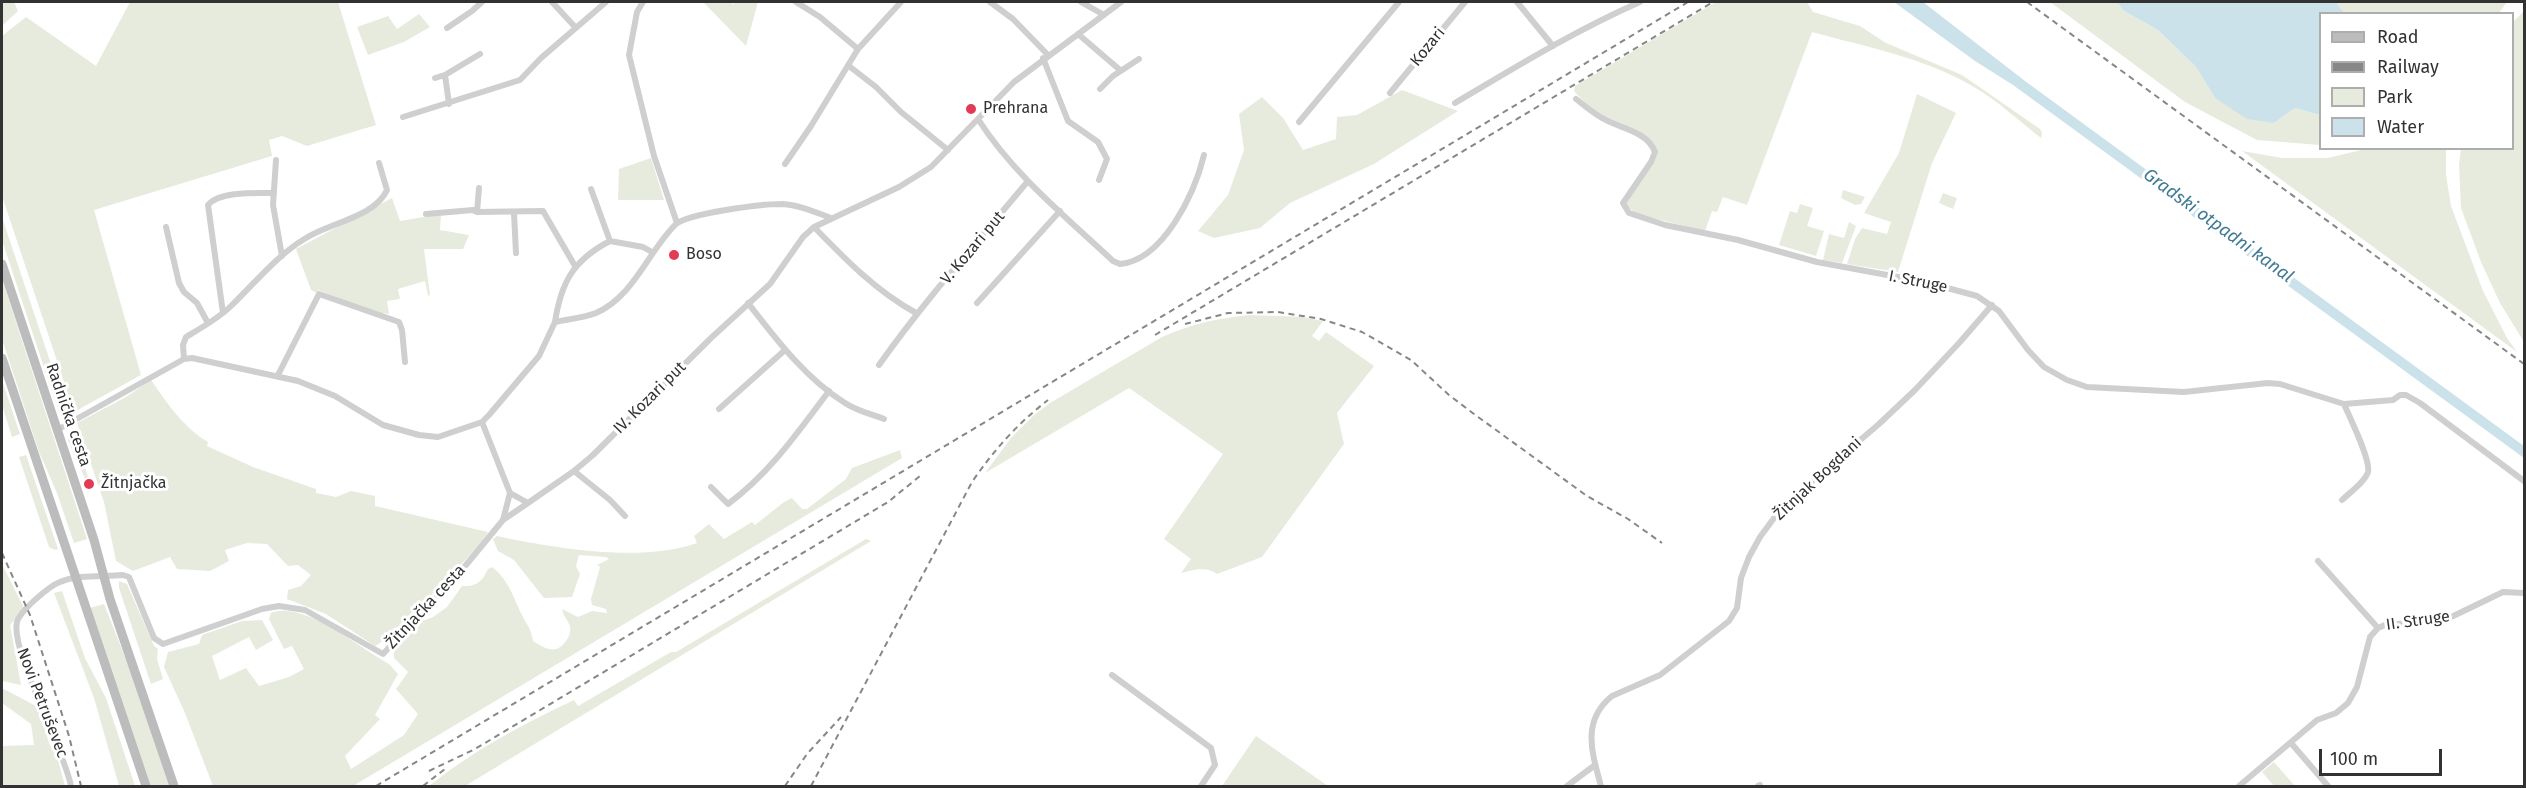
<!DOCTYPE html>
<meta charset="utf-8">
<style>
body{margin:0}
#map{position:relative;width:2526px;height:788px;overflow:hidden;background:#fff;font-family:"Fira Sans",sans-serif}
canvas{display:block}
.frame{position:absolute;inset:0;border:3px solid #323232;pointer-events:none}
.legend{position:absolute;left:2319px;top:12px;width:195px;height:138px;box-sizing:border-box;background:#fff;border:2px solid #adadad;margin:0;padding:8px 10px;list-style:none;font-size:18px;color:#323232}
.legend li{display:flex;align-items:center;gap:12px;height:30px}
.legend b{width:30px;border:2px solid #adadad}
.scale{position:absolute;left:2319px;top:749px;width:123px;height:27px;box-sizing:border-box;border:3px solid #323232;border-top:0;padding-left:8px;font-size:18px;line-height:21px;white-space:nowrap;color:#323232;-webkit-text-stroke:4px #fff;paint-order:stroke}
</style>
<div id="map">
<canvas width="2526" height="788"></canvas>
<div class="frame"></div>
<ul class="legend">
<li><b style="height:8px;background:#bcbcbc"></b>Road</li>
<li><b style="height:8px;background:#878787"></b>Railway</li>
<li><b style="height:16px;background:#e6ebde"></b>Park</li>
<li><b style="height:16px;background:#cbe2eb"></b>Water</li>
</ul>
<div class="scale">100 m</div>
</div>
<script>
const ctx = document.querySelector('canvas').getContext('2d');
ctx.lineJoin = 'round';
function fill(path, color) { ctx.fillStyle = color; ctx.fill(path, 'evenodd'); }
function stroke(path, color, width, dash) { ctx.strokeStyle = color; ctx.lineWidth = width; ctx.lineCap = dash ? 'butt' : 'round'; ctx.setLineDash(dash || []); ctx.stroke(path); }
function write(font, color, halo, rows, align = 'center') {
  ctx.font = font + ' "Fira Sans",sans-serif'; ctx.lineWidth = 6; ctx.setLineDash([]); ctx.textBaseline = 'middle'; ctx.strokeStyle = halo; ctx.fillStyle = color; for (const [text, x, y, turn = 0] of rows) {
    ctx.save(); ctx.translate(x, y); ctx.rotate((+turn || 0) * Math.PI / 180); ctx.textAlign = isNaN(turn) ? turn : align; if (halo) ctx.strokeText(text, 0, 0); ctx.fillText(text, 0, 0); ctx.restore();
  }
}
fill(new Path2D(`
 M2,2H14L18,11L2,26Z
 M130,2H338L376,125L307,146L282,136L269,140L272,156L94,210L141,375L74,412L2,196V36L26,17L96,66Z
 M706,2H730L733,4L736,2H758L746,46L704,3Z
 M1716,2H1807L1813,12L1860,26L1886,43L1962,75L2040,129L2042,133L2041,138C2019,121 1998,101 1974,87C1926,58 1866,47 1812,32L1747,205L1723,197L1717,212L1712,211L1705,231L1636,214L1625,204C1630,186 1650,175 1656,157C1664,135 1617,124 1602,116C1592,110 1582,100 1574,91L1575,86Z
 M2050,2H2117L2124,11L2158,30L2196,67L2215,98L2274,123L2295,108L2320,115V145L2257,140L2185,102Z
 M2336,2H2507L2498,14L2344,13Z
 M2524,11V342L2500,303L2481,262L2461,208L2459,164L2461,149L2512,148L2513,22Z
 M419,14L430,27L404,42L368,55L357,27L388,16L397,29Z
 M1402,90L1458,111L1374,164L1290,203L1260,228L1214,238L1198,231L1228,195L1244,150L1239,114L1262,97L1283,118L1303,150L1336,139L1337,117L1357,115Z
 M1917,94L1956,113L1932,163L1898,272L1847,264L1855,239L1862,228L1887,234L1891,222L1864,213L1899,153Z
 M2365,149H2446V175L2451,206L2483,291L2507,338L2517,352L2242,151L2282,158H2328Z
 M651,158L664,200H618L619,169Z
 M1843,190L1865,197L1861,204L1855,205L1841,198Z
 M1943,193L1957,198L1953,209L1939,203Z
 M392,198L400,221L441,214L440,230L469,235L463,249H424L430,295L428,296L425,281L398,289L400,299L387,301L389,314L375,312L318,290L317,293L311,290L296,249Z
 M1800,204L1813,208L1807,226L1824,231L1816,256L1779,245L1790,211L1797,213Z
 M2,217L60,391L57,392L59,397L62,396L67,415L60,412L54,398L2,240Z
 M1849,222L1856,226L1842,263L1823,260L1829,234L1844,238Z
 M2,279L87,539L74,543L57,493L39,452L2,339Z
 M1250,315L1303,317L1323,321L1312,336L1319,341L1326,332L1374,366L1337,413L1344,444L1262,557L1217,574C1206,566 1193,570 1181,573L1191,559L1164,539L1223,454L1129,388L985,473L1011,438L1033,416L1050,403L1162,337C1191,324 1219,318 1250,315Z
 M2,380L20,434L12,437L2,405Z
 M151,380C167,403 184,428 208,442L207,446L253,467L316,489V493L336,497L351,491L375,496V506L488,532C481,547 389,641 375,646L326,614L287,599L288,590L301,586L311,575L298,565L288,566L267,544L247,543L225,550L229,561L210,571L177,569L170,557L133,571L116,561L104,502L77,423L126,397Z
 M72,427L88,477L86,481L68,440Z
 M900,450L902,458L353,786H213L185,713L164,667L168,652L199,644L202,635L242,621L262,620L273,640L256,650L249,637L212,656L220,680L246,668L259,686L289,677L304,669L292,646L284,649L269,619L271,613C304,600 359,648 389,664L398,674L375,715L380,719L345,756L351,769L404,735L418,714L396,689L408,672L394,658V647L412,625L433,617L447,607L462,586C476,587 482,582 488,569L492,567C509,580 513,597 522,615C528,628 530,625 533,641C546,649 556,655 566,641C569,637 571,632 570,627C569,621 563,616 562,609L578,617L592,611L607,613L606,609L592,605L591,599L600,567L597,565L609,559L606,557L579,555L576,566L580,574L572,597L544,598L514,560L498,551L493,539L497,536C554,548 640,563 697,543L694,536L709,524L724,539L752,522L755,525L784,502L792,498L802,509H807L846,479L852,468Z
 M26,455L58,549L55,550L49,547L19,457Z
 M866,539L871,541L465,786H429C472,751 523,724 574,700L578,706L671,652H676Z
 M2,564L24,608L10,625L21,685L2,681Z
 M119,581L127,584L154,646L158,649L157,659L163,679L151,684L119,588Z
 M62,591L85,658L106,698L135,786H119L94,698L54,593Z
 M104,604L135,682L170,786H150L90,608Z
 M2,688L38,707L50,746H54L65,786H2V746L34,745L31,724L2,703Z
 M1256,736L1328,786H1222Z
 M2274,762L2295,786H2274L2262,772Z`), '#e6ebde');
fill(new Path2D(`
 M1894,2H1923L2025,81L2524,446V458L2013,85L1975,61Z
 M2117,2H2336L2344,13L2320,14V115L2295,108L2274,123L2247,119L2215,98L2196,67L2158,30L2124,11Z`), '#cbe2eb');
stroke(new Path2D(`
 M552,2L576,28
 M643,2L637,12L629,55L654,156L677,223
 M796,2L820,17L858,49
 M990,2L1013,19L1048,55
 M1081,2L1104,15
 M1517,2L1553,46
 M447,28L472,11L482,2
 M1078,34L1120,70
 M1043,58L1068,121L1098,142L1107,159L1099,180
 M849,66L876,87L901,112L948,150
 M445,75L449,104
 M435,78L445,75L480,54
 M1100,89L1113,76L1139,59
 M1390,93L1465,2
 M1576,99C1585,106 1594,114 1604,119C1621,129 1647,131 1655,152L1651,162L1623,203L1629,213L1665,225L1738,240L1817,262L1925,282L1977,296L1999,311L2028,350L2044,367L2067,380L2087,387L2184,392L2268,383L2280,384L2344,404L2393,400L2400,395H2406L2420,403L2524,481
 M1455,103C1516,67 1576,30 1640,2
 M403,117L520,80L541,58L606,2
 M978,119C1013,174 1066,217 1113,261L1120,264C1164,260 1195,192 1204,155
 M1299,122L1399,2
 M276,160L273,205L282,256
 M785,164L811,126L858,49L901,2
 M479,188L477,212L543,211L575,266
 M591,189L610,241
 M514,213L516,253
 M426,214L473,210L477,212
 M166,227L179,283L184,292L197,303L208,323
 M814,227C845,259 876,291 916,313
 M748,303C776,339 806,379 845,403C857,411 871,414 884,419
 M977,303L1060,211
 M223,313L208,205C219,191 256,193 273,193
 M555,322C561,283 573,260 610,241L643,247L652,252
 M184,359L183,345L186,337C201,328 219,318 231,306C255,283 277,255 306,238C329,223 375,217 387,190L379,163
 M879,365C925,300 978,241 1028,181
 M278,375L319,294L399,322L402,330L405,362
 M719,409L785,350
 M482,422L510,493L528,503L574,471L593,455L711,338L770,284L803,237L814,227L899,187L931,167L1014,82L1121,2
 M57,430L184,359L192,358L298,381L335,396L383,425L419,435L438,437L482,422L489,415L539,356L555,322C569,319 583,318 596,313C634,296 648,252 675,225C687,213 763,204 782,204C799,205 815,212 831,218
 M574,471L610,500L625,516
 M711,487L728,504C770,473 798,432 829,391
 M510,493L503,520L528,503
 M2342,500C2349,493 2365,482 2368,472C2371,460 2349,416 2344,404
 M2318,561L2378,628
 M1112,675L1211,748L1215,765L1201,786
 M2291,743L2328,786
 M71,786C64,749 10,650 17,622C20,611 49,586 60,582C78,574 104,577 123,575L129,577L154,638L163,644L262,609L279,606L305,610L383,654L466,565L503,520
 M1567,786L1595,765
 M1601,786C1592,753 1581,721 1612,696L1660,675L1729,621L1737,608L1741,578L1749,557L1760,537L1777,514L1796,495L1879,424L1915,390L1960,342L1992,305
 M1758,786L1760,785
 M2239,786L2317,720L2336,713L2348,703L2357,687L2370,637L2378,628L2387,624L2428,623L2447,619L2503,592L2524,593`), '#cfcfcf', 6);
stroke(new Path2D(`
 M2,264L94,540L110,599L174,786
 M2,358L146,786`), '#bcbcbc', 9);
stroke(new Path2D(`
 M2027,2L2524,364
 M1185,324L1228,313L1278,312L1321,319L1362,332L1411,360L1449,395L1474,414L1587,496L1628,519L1662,543
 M1155,335L1713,2
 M2,553L30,615L69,736L81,786
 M429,771L475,749L888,502L920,476
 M376,786L1688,2
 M423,786L445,769
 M785,786L807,754L841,717
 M811,786L972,482C994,450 1017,424 1048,400`), '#878787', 2, [6, 4.5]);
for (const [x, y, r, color] of [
 [971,109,6,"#e33a56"],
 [674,255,6,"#e33a56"],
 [89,484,6,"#e33a56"]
]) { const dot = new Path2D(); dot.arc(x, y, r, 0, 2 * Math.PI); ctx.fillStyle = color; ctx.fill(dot); stroke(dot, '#fff', 2); }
write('16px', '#323232', '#fff', [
 ["Kozari",1428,47,-51],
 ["V. Kozari put",973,248,-50],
 ["I. Struge",1918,282,11],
 ["IV. Kozari put",650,398,-45],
 ["Radnička cesta",68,415,71],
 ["Žitnjak Bogdani",1818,479,-43],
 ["Žitnjačka cesta",426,607,-47],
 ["II. Struge",2418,621,-8],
 ["Novi Petruševec",42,703,69]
]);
write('16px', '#323232', '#fff', [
 ["Prehrana",983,109],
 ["Boso",686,255],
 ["Žitnjačka",101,484]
], 'left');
write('italic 18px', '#407b94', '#fff', [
 ["Gradski otpadni kanal",2218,226,36]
]);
</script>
